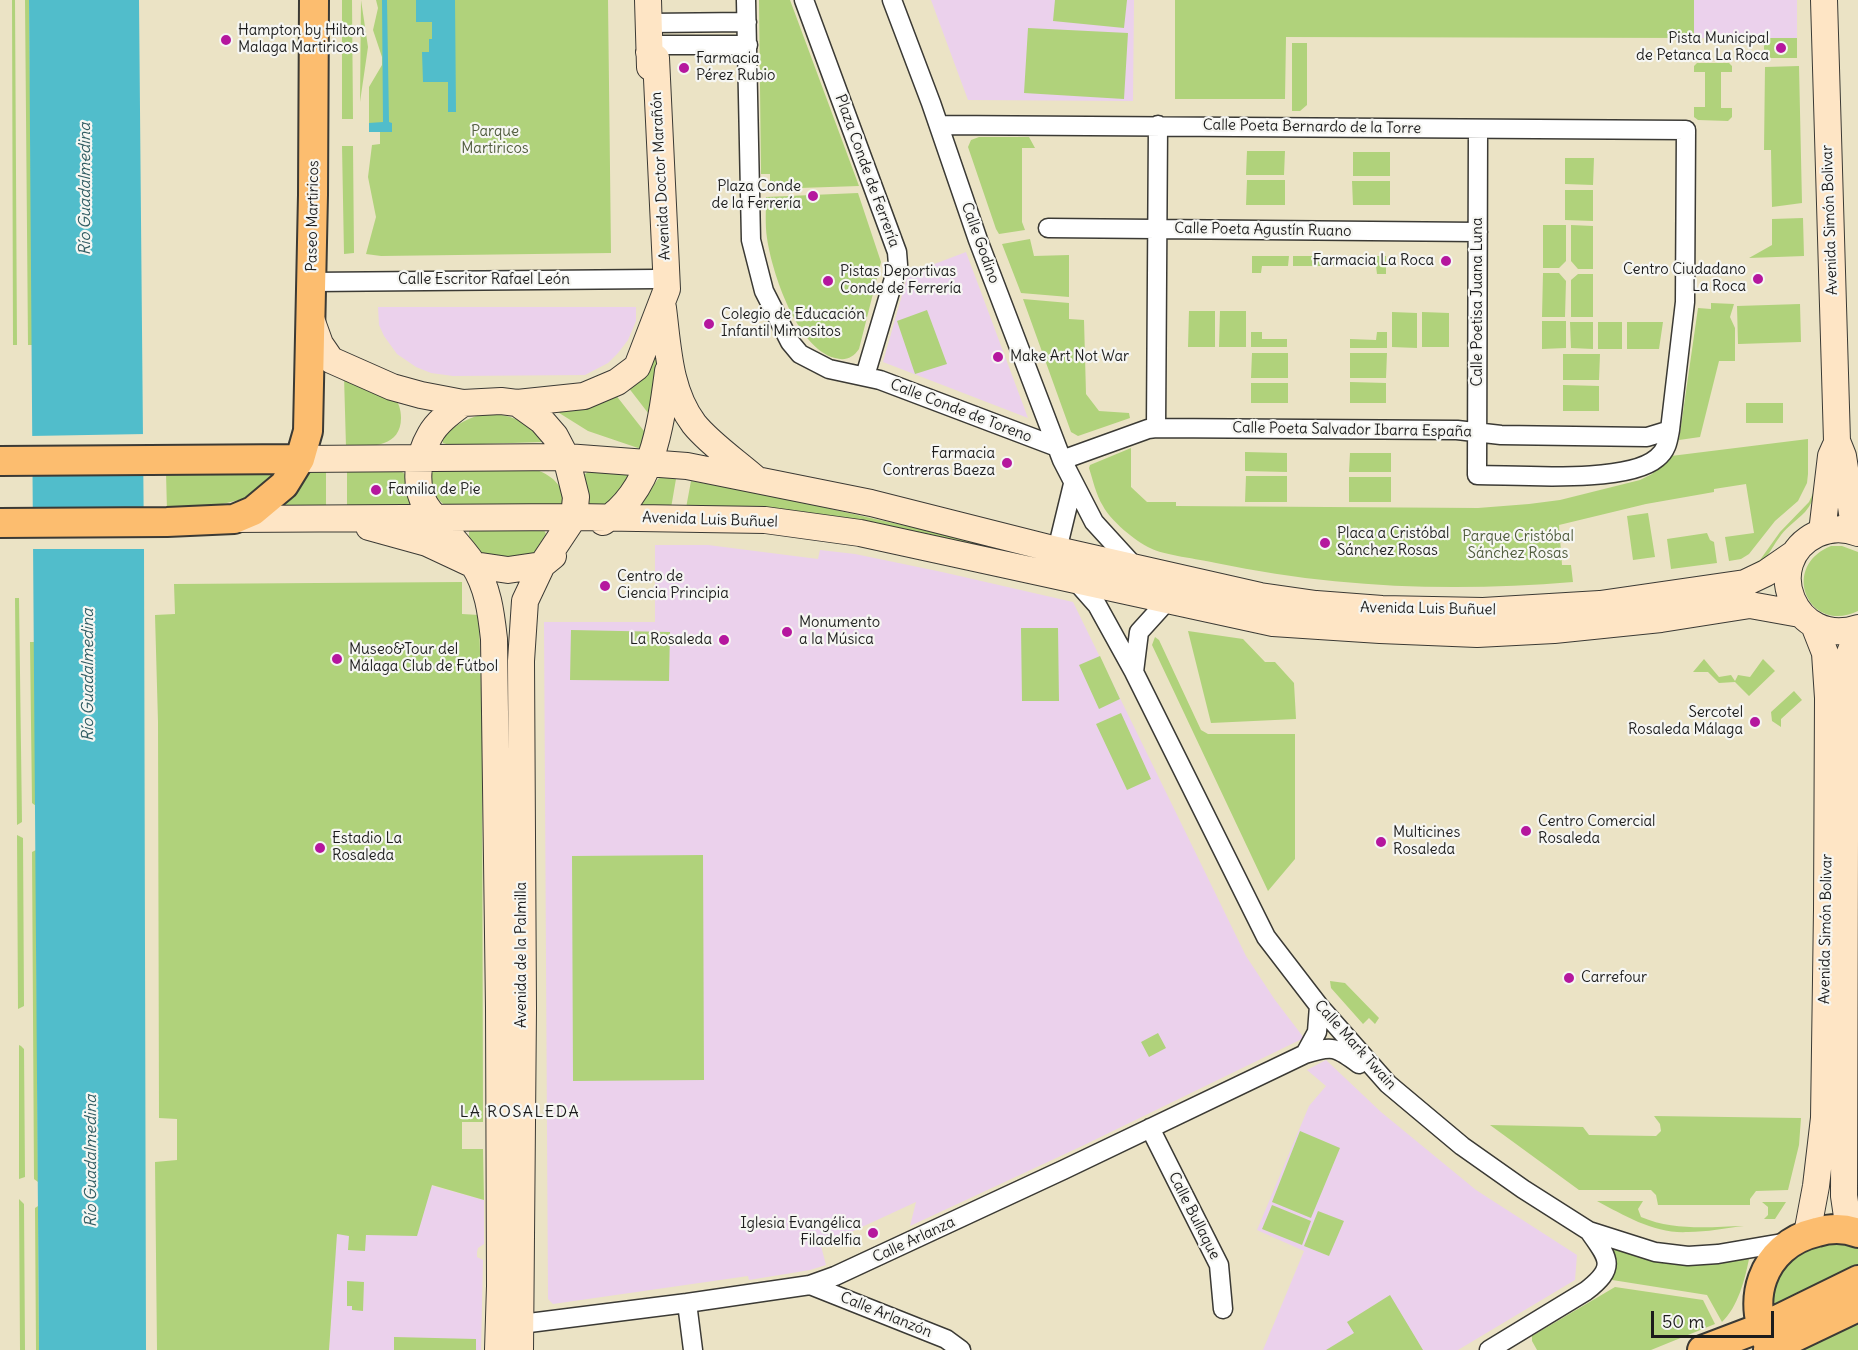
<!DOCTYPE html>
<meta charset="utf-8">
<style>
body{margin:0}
#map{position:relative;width:1858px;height:1350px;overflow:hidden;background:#ebe3c5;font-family:Delius,sans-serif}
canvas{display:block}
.scale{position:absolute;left:1651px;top:1311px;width:123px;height:27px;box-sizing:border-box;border:3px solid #1c1c1c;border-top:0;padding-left:8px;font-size:18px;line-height:21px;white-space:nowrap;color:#1c1c1c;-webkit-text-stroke:4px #f6f6f2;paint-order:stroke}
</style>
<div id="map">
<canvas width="1858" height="1350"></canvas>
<div class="scale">50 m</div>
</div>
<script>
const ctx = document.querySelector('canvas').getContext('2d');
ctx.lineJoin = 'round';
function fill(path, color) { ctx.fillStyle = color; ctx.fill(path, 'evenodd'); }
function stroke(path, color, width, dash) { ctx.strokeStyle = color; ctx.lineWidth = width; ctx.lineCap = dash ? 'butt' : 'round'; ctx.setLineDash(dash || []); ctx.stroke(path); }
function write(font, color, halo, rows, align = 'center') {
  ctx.font = font + ' Delius,sans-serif'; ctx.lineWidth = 4.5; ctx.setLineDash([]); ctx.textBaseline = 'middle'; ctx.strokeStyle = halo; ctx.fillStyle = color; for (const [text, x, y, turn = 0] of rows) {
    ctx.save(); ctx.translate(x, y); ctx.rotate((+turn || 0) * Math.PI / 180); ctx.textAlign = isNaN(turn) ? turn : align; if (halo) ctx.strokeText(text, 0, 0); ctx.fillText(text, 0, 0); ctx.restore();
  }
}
fill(new Path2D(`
 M931,0H1134L1133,101L968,100Z
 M1694,0H1797V38H1694Z
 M966,252L1028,418L883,362L908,274Z
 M378,307H636V321L628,340L618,353L608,363L585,375L453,376L431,373L416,367L397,354L384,336L379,325Z
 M655,545H708L818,559L820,550L855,554L942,572L1073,602L1246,956L1275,1000L1304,1038L1082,1146L910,1226L916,1202L821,1246L826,1265L810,1270L749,1280L748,1276L553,1304L548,1299L544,622H655Z
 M1326,1060L1381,1112L1476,1190L1577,1255L1575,1280L1458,1350H1263L1304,1251L1257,1230L1309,1106L1326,1086L1307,1070Z
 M350,1163L484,1200V1244L478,1248L477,1252V1257L483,1260L481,1350H329L336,1240Z`), '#ebd1ec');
fill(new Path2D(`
 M12,0H15L17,345H13Z
 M25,0H29L33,345H28Z
 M342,0H352L353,119H342Z
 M361,0L368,47L360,102Z
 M376,0H608L611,253L381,256L366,254L376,217L368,177L372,145L380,144V132H369V87L382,65V57L373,30L378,8Z
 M759,0H790L859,186L770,189V174H761Z
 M1055,0H1127L1124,28L1053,21Z
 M1175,0H1694V38L1286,37L1285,99H1175Z
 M1028,28L1128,33L1124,99L1024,93Z
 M1764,38H1797V58H1764Z
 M1292,43H1307V105L1300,111H1292Z
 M1697,63H1729L1732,66V72H1721V108H1732V117L1728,121L1698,120L1694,117V107H1705V72H1694V66Z
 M1799,66L1802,203L1772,207L1771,150H1764L1765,67Z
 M979,137H1029L1035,148H1022V222L1025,230L999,234L996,229L968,147L971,140Z
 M342,146H353L354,253L344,254Z
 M1247,151H1285L1284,175H1246Z
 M1353,152H1390V176H1353Z
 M1565,158H1594L1593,185L1565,184Z
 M1247,180H1285V205H1246Z
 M1352,181H1390V205H1353Z
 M1565,190H1593V221L1565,220Z
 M858,193L881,262L859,349C853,358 845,361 835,358C797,348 772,273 767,238C765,225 766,210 766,197Z
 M1803,218L1804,256L1749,258L1772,245V219Z
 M1543,225H1566V261L1559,268H1543Z
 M1571,225L1593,226V269H1578L1571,261Z
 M1030,239L1034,256L1069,255V297L1021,293L1002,244Z
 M1252,256H1289L1288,266H1262L1261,273H1252Z
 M1293,256H1345V266H1293Z
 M1351,256H1386V274H1377L1376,266H1351Z
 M1543,273H1559L1566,281L1565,317H1542Z
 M1578,274H1593V317H1571V280Z
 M1023,299L1069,303V319L1084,320L1086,394L1099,411L1129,413L1130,418L1078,436L1071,432Z
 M1711,303L1734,304L1730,317L1735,328V361H1719L1700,437L1679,440L1698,308L1711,309Z
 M1800,304L1801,342L1738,344L1737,306Z
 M927,310L947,364L915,374L897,321Z
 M1189,311H1215V347H1188Z
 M1220,311H1246V347H1219Z
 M1392,312L1417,313V348L1392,347Z
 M1422,312L1449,313V347H1422Z
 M1542,321H1566V348L1542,349Z
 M1570,322H1593V349L1571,348Z
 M1598,322H1622V349H1598Z
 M1627,322H1663L1659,349H1627Z
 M1251,332H1262V339H1287V347H1251Z
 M1377,332H1387V348H1350V339L1376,340Z
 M1252,353H1288V378H1251Z
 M1350,353H1387L1386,378H1350Z
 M1563,354H1600L1599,380H1563Z
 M658,355L660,357L655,422L628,387L654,357Z
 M344,376C360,382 378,388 392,397C399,401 401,410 401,418C401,448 369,447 346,447Z
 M1350,382L1386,383V403H1350Z
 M1251,383H1288V403H1251Z
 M1563,385L1599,386V411H1563Z
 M615,394L651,440L641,449L588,431L556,411Z
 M1746,403H1783V423H1746Z
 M489,414C515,415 525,422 544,440L543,442L450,445L443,443L442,437C457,424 469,416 489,414Z
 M1808,439V474L1807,483L1798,501L1775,521L1749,554L1741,559L1729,561L1725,537L1754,533L1746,484L1714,489V492L1646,504L1559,525L1562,565H1571L1573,582C1453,592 1334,588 1216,563C1199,559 1163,555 1150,548C1135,541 1110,520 1103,506C1096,495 1093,480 1089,468L1090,465L1131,448V487L1147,502H1176V506L1478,508L1529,504L1560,500L1640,480L1652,474L1671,456Z
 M1245,452L1287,453V472L1245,471Z
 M1350,453H1391V472H1349Z
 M1817,464H1820C1818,482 1817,498 1805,512C1797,520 1788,526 1781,535C1769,551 1770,557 1751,570L1661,586V582L1741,571L1760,560L1780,532L1809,502L1814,491Z
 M537,470C553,476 567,488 562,507L449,508C436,500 428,488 432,472L436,471Z
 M589,471L631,473L617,503L588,509L584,475Z
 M311,472H326V510L277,506L308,473Z
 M347,472H402L405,474C406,484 411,499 410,508L347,510Z
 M166,473H272L273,476L247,498L206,508L167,511Z
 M1246,476H1287V502H1245Z
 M661,477L676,479L671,508L640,506L658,479Z
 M1349,477H1391V502H1349Z
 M691,481L774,496L1025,553L1024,557L686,508Z
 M1648,513L1655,557L1633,560L1627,516Z
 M469,530H544L546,534L530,559L485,560L469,536Z
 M1707,533L1710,540L1714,542L1717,563L1671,569L1667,539Z
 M1831,546H1842L1858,552V611C1809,635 1779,567 1831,546Z
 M462,582V614L479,615L482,726L483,1122H462V1149H483L484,1200L432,1185L417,1236L366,1235L365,1251L348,1250L349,1236L337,1234L329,1350H157L155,1162L177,1160V1119L159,1118L158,722L155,615L175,614L174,584Z
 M15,598H19L22,822L17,825Z
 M1021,628H1058L1059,701H1022Z
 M571,630L670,632L669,681L570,680Z
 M1188,631L1243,639L1265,662H1275L1294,683L1296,719L1211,723Z
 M1155,637L1159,640L1201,730L1208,734H1295V859L1268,891L1152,645Z
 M30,642H35L36,806L32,803Z
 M1100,656L1120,699L1099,709L1079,665Z
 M1704,659L1719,677L1731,675L1735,681L1738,675L1750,677L1763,659L1775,671L1749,696L1735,682L1719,683L1708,672H1693Z
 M1794,691L1802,700L1781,719V727L1772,721L1771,712Z
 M1121,713L1151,779L1127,790L1096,724Z
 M17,835L23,838L24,1006L18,1009Z
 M36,850L38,1182L34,1179L32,852Z
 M703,855L704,1080L573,1081L572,856Z
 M1330,981L1345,983L1379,1018L1375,1024L1369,1018L1363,1024L1331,988Z
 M1158,1033L1166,1048L1149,1057L1141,1042Z
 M19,1045L21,1046L24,1049L25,1177L19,1179Z
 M1654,1116L1801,1118L1799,1145L1788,1190L1756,1191L1750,1199V1205H1658L1656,1195L1651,1190H1579L1490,1125L1583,1127L1589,1135L1656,1136L1661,1131L1660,1124Z
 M1300,1131L1340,1148L1311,1218L1272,1202Z
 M19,1199L24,1204L25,1350H20Z
 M1597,1201H1643L1638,1209L1641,1217C1674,1231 1709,1227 1744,1226C1726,1228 1707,1232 1688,1232C1655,1234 1625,1216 1597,1201Z
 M1762,1202H1786L1775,1219H1764L1768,1215V1207Z
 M1272,1205L1311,1221L1302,1245L1262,1229Z
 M38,1206L39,1350H36L35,1208Z
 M1318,1211L1344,1221L1329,1256L1304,1246Z
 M1830,1244H1841L1858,1249V1269L1772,1309C1771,1302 1773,1297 1774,1290C1782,1262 1803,1249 1830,1244Z
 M1605,1246L1704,1263L1749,1259C1745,1279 1738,1307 1722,1322L1707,1295L1606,1279Z
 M347,1281L364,1282L363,1311L352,1310V1306H347Z
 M1615,1287L1703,1300L1715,1324L1651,1350H1537L1532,1341V1336Z
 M1390,1295L1423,1350H1326L1354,1333L1347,1322Z
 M1858,1318V1350H1792Z
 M394,1337L476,1339V1350H394Z`), '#b0d27b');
fill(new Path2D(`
 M29,0H139L144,549L146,1350H39Z
 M382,0H387L389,122L392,123V132H369V123L383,122Z
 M416,0H455L456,112H448V82H423L422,52H429V39H432V22H416Z`), '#51bdcb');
fill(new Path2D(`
 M146,434V473L31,475L30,436Z
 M31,510L146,511L147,549H31Z`), '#ebe3c5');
const street = new Path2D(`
 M746,0L751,240L764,291L790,342L800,354L829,369L880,380L1057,447
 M804,0L897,252L898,265L865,376
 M892,0L931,103L978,240L1062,460L1094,522L1136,568
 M649,23L747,22
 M649,45H748
 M939,125L1686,130L1685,302L1670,430C1668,441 1667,450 1657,458C1627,484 1519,475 1477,475L1478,129
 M1048,228L1478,232
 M311,282L656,279
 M1156,428L1158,125
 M1062,460L1148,429L1156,428L1457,430L1501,435L1647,437L1670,430
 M1073,484L1057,550L1074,579L1097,605L1134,672L1266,937L1319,1006L1388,1084L1462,1146L1523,1189L1589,1231L1655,1252L1688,1256L1718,1254L1788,1242
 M1134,672L1139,632L1168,600
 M1305,1054C1333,1045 1336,1047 1359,1064
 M1150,1128L1219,1265L1223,1309
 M810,1285L946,1339L961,1350
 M687,1303L693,1350
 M512,1331L521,1324L687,1303L810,1285L835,1276L1063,1170L1305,1054L1317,1032L1319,1006
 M1489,1350L1586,1291C1617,1267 1609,1259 1589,1231`);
const secondary = new Path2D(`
 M648,0L650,67
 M1824,0L1837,441L1843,456L1855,532
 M663,308C668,347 669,391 694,424C710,444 738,463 757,480
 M311,319L320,344L331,360L392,387L421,395L463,403L501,401L517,403L584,396L617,382L637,367L667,289L656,58L649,52
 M463,403C451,412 437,422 430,435C418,456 413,485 426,506C440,527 459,543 473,564C488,587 491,612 494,639L499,1008L500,1286L498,1350
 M517,403L542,421L555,436L566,457L576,497L574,517L542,565L525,601L521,661L523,1008L520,1350
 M300,459L566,457L687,466L871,503L1057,550L1260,596L1316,604L1382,609L1483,611L1600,604L1745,583L1766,573L1795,553
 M234,519L574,517L765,520L860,533L1273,623L1380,630L1477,634L1554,630L1661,619L1750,605L1800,614
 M603,522C653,491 661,424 668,371
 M369,527L427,543L474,565L508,570L542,565L553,556
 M1822,532L1831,456L1835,447
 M1858,533C1845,528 1830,528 1817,534C1759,562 1795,649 1858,628
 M1849,1230L1844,1196L1845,839L1850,653L1858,632
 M1807,1234L1816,1186L1824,1118L1827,910L1828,698L1825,653L1814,625`);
const primary = new Path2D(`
 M0,461L300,459
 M0,523L167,522L234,519L253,511L284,485L300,459L308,431L313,195L314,0
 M1702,1350L1760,1328L1858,1280
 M1768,1350L1858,1307
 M1772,1350C1743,1304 1761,1245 1817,1232C1831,1228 1845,1228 1858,1233`);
stroke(street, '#3b3a35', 21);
stroke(secondary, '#3b3a35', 28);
stroke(primary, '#3b3a35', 32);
stroke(street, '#fff', 18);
stroke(secondary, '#fee5c5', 26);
stroke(primary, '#fcbd6f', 28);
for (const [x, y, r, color] of [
 [226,40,6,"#b5179e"],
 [1781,48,6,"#b5179e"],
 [684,68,6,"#b5179e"],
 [813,196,6,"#b5179e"],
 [1446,261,6,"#b5179e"],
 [1758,279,6,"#b5179e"],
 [828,281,6,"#b5179e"],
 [709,324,6,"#b5179e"],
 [998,357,6,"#b5179e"],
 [1007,463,6,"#b5179e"],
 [376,490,6,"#b5179e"],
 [1325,543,6,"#b5179e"],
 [605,586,6,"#b5179e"],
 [787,632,6,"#b5179e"],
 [724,640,6,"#b5179e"],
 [337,659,6,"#b5179e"],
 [1755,722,6,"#b5179e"],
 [1526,831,6,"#b5179e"],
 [1381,842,6,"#b5179e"],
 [320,848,6,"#b5179e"],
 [1569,978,6,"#b5179e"],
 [873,1233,6,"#b5179e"]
]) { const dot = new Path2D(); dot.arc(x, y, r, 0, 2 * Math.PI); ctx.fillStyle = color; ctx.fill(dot); stroke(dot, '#f6f6f2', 2); }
write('15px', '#1c1c1c', '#f6f6f2', [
 ["Hampton by Hilton",238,31],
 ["Malaga Martiricos",238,48],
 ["Pista Municipal",1769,39,"right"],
 ["de Petanca La Roca",1769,56,"right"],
 ["Farmacia",696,59],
 ["Pérez Rubio",696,76],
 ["Plaza Conde",801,187,"right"],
 ["de la Ferrería",801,204,"right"],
 ["Farmacia La Roca",1434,261,"right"],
 ["Centro Ciudadano",1746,270,"right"],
 ["La Roca",1746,287,"right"],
 ["Pistas Deportivas",840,272],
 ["Conde de Ferrería",840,289],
 ["Colegio de Educación",721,315],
 ["Infantil Mimositos",721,332],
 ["Make Art Not War",1010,357],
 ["Farmacia",995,454,"right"],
 ["Contreras Baeza",995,471,"right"],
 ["Familia de Pie",388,490],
 ["Placa a Cristóbal",1337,534],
 ["Sánchez Rosas",1337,551],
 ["Centro de",617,577],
 ["Ciencia Principia",617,594],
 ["Monumento",799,623],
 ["a la Música",799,640],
 ["La Rosaleda",712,640,"right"],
 ["Museo&Tour del",349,650],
 ["Málaga Club de Fútbol",349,667],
 ["Sercotel",1743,713,"right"],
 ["Rosaleda Málaga",1743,730,"right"],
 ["Centro Comercial",1538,822],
 ["Rosaleda",1538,839],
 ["Multicines",1393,833],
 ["Rosaleda",1393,850],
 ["Estadio La",332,839],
 ["Rosaleda",332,856],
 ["Carrefour",1581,978],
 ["Iglesia Evangélica",861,1224,"right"],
 ["Filadelfia",861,1241,"right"]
], 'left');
write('15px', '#1c1c1c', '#f6f6f2', [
 ["Calle Poeta Bernardo de la Torre",1312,127,1],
 ["Plaza Conde de Ferrería",867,171,70],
 ["Avenida Doctor Marañón",661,176,-93],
 ["Paseo Martiricos",313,216,-89],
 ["Avenida Simón Bolivar",1830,220,-92],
 ["Calle Poeta Agustín Ruano",1263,230,1],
 ["Calle Godino",980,243,70],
 ["Calle Escritor Rafael León",484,280],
 ["Calle Poetisa Juana Luna",1478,302,-90],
 ["Calle Conde de Toreno",961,411,21],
 ["Calle Poeta Salvador Ibarra España",1352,430,1],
 ["Avenida Luis Buñuel",710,520,2],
 ["Avenida Luis Buñuel",1428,609,1],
 ["Avenida Simón Bolivar",1826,929,-89],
 ["Avenida de la Palmilla",522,955,-90],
 ["Calle Mark Twain",1355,1045,48],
 ["Calle Bullaque",1194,1216,63],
 ["Calle Arlanza",914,1240,-25],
 ["Calle Arlanzón",886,1315,22]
]);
write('15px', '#505c3d', '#f6f6f2', [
 ["Parque",495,132],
 ["Martiricos",495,149],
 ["Parque Cristóbal",1518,537],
 ["Sánchez Rosas",1518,554]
]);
write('italic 16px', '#315c62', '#f6f6f2', [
 ["Río Guadalmedina",85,189,-90],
 ["Río Guadalmedina",88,675,-90],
 ["Río Guadalmedina",91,1161,-90]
]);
ctx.letterSpacing = '1.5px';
write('16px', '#1c1c1c', '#f6f6f2', [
 ["LA ROSALEDA",520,1112]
]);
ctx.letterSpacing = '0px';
</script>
